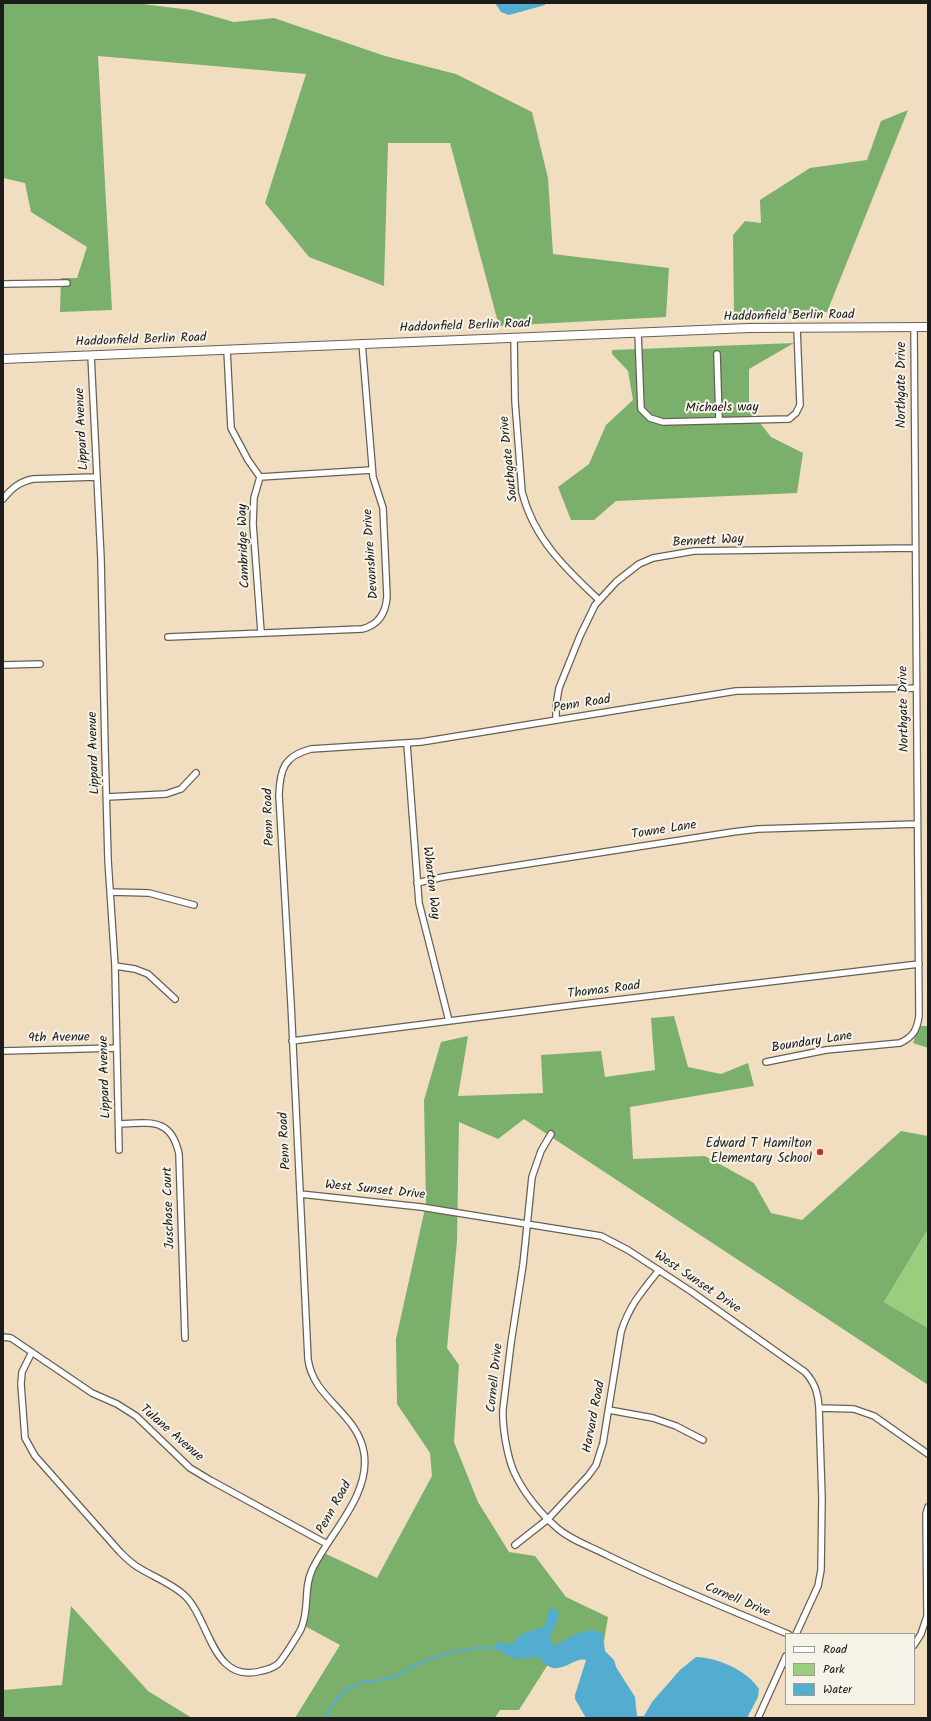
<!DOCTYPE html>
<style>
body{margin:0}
#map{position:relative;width:931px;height:1721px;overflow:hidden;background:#f1dec0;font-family:Kalam,sans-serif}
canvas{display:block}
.frame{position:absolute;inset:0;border:4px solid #1c1c1c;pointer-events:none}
.legend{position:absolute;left:785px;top:1633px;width:130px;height:72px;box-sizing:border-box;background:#f7f3e8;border:1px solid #9f9d96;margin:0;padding:5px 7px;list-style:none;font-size:12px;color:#1c1c1c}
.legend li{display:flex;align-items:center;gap:8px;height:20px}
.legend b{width:20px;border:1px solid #9f9d96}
</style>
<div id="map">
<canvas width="931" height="1721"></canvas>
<div class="frame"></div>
<ul class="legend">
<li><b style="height:5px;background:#fff"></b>Road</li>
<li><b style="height:11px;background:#9acd7d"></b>Park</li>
<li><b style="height:11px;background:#52add0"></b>Water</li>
</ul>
</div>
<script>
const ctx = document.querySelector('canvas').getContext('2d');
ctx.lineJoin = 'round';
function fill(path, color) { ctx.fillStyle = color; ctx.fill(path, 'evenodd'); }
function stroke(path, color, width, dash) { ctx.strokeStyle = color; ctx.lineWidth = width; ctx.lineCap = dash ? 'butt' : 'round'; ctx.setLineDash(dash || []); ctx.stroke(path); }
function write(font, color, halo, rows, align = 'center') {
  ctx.font = font + ' Kalam,sans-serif'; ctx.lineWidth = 4; ctx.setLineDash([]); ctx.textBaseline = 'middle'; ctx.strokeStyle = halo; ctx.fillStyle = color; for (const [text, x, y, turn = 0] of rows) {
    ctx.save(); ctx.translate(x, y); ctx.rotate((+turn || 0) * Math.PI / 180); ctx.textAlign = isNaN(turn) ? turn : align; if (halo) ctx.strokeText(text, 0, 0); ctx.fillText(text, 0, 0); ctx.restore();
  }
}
fill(new Path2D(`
 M928,1229V1328L884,1302Z`), '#9acd7d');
fill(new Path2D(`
 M3,3H135L191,10L234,22L274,18L385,56L456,74L532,112L548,178L553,254L669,268L666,317L499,326L450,143H388L384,286L309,257L265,203L306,74L98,56L112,310L60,312L61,278H77L87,247L31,212L25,183L3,178Z
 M908,110L827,312L734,315L733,235L745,221L761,223L760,200L810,168L867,160L881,121Z
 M794,343L749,369V409L771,437L803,453L797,493L616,501L594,520H571L558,487L589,464L606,425L633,400L628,371L612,354V350Z
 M674,1016L688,1067L721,1074L748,1063L754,1086L630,1107L633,1159L705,1156L754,1183L771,1213L802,1220L901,1131L928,1136V1229L884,1302L928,1328V1385L524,1119L498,1139L459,1122L457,1241L447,1348L459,1365L454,1442L478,1502L509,1552L535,1556L566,1597L608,1617L604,1641L547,1666L519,1710H500L495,1718H295L340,1645L303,1625L311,1569L322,1552L377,1578L432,1476L430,1453L397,1404L396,1339L426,1204L424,1100L441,1042L468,1036L458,1096L543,1093L541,1055L601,1051L605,1077L655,1070L651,1018Z
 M919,1026H928V1048L913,1043Z
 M71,1606L148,1691L192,1718H3V1690L62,1685Z`), '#7bb06c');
fill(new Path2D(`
 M495,3H546L545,5L509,15L501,12Z
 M552,1607L558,1612C561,1623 544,1635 553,1645H556C569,1639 589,1622 603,1635L605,1651L614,1660L616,1667L635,1697L637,1716H644L652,1702L680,1670L696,1657C717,1657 748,1671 759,1689L758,1697L747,1718H586L575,1699V1695L586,1660C577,1657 565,1670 553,1668C545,1666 543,1660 537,1657L515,1659L502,1652L495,1645L497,1642L512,1645L520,1635L545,1626L550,1609Z`), '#52add0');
stroke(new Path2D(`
 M325,1718C331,1706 340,1692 353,1686C365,1679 379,1682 391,1678C400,1675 408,1669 416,1665C441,1654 472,1644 499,1649`), '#52add0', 2);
const minor = new Path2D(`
 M3,284L67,283
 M638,333L641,409L650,418L663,422L789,419L796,413L800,405L797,328
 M514,338L515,401L522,492C534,539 565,568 599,600
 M227,350L231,428L248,460L260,477
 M717,354L719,420
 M91,355L101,559L105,749L108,860L115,966L119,1150
 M260,477L254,498L253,524L261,632
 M260,477L372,470
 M3,499C12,488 19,482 33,479L96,477
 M168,637L362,629C379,625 386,612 387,596L383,508L373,477L362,343
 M3,665L40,664
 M556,720V706L559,688L580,636L595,605L616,582L639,564L653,558L694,551L915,548
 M407,744L419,903L449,1021
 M107,797L166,794L181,789L196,773
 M417,883L443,877L733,832L758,829L917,824
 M110,892L149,893L194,905
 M115,966L135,969L148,974L175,999
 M292,1041L583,1004L919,964
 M3,1051L116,1048
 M766,1062L826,1050L900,1043C913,1037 917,1030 919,1016L914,327
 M119,1124C150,1123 171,1117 179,1154L185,1338
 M551,1134L541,1151L532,1177L523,1265L511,1343L503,1409C502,1426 507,1456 514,1472C523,1492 540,1513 556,1527C570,1540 592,1547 609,1556C668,1585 728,1609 788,1634
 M300,1194L421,1207L601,1236L628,1250L692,1292L805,1372C815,1383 818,1393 819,1408L822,1498L821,1570L818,1586L796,1634
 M3,1337L11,1338L92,1393L117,1404L136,1416L190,1468L210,1480L327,1544
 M32,1352L22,1372L21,1384L25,1438L35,1456L120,1552C125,1557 130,1562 136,1566C151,1576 169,1582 183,1594C210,1617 211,1685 261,1671C266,1670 274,1667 278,1664C283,1659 298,1635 301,1629C310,1609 303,1589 312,1570C329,1534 371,1495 364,1453C358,1413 313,1399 308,1359L291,1004L279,795C280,769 284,756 311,749L421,742L736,691L916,688
 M819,1408L854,1409L874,1416L928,1454
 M609,1410L653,1418L676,1426L703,1440
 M515,1545L548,1519L588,1476L596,1465L603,1443L621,1332C629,1306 642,1291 659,1270
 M914,1645L921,1634L927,1616L926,1514L928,1507
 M758,1718L786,1656`);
const primary = new Path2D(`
 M3,359L749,328L928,327`);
stroke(minor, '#676055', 8);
stroke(primary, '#676055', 10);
stroke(minor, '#fff', 5.5);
stroke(primary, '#fff', 8);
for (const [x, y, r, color] of [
 [820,1152,4,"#c8321e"]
]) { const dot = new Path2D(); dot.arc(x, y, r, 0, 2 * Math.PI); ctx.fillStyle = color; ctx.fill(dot); stroke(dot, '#f7f3e8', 1.5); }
write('13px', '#1c1c1c', '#f7f3e8', [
 ["Haddonfield Berlin Road",789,317,-1],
 ["Haddonfield Berlin Road",465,327,-2],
 ["Haddonfield Berlin Road",141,341,-2],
 ["Northgate Drive",903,385,-90],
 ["Michaels way",722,409,-1],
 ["Lippard Avenue",83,429,-93],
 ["Southgate Drive",510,459,-96],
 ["Bennett Way",708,542,-3],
 ["Cambridge Way",245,546,-92],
 ["Devonshire Drive",372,554,-94],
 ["Penn Road",582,705,-9],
 ["Northgate Drive",905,709,-91],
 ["Lippard Avenue",95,753,-92],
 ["Penn Road",270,817,-92],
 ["Towne Lane",664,831,-9],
 ["Wharton Way",430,883,83],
 ["Thomas Road",604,991,-7],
 ["9th Avenue",59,1039,-1],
 ["Boundary Lane",812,1043,-9],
 ["Lippard Avenue",106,1077,-92],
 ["Penn Road",286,1141,-93],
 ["West Sunset Drive",375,1191,6],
 ["Juschase Court",170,1208,-92],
 ["West Sunset Drive",697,1283,34],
 ["Cornell Drive",496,1378,-84],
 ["Harvard Road",595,1417,-79],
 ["Tulane Avenue",171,1434,41],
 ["Penn Road",335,1508,-61],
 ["Cornell Drive",737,1601,23]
]);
write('13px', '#1c1c1c', '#f7f3e8', [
 ["Edward T Hamilton",812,1145],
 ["Elementary School",812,1160]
], 'right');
</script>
